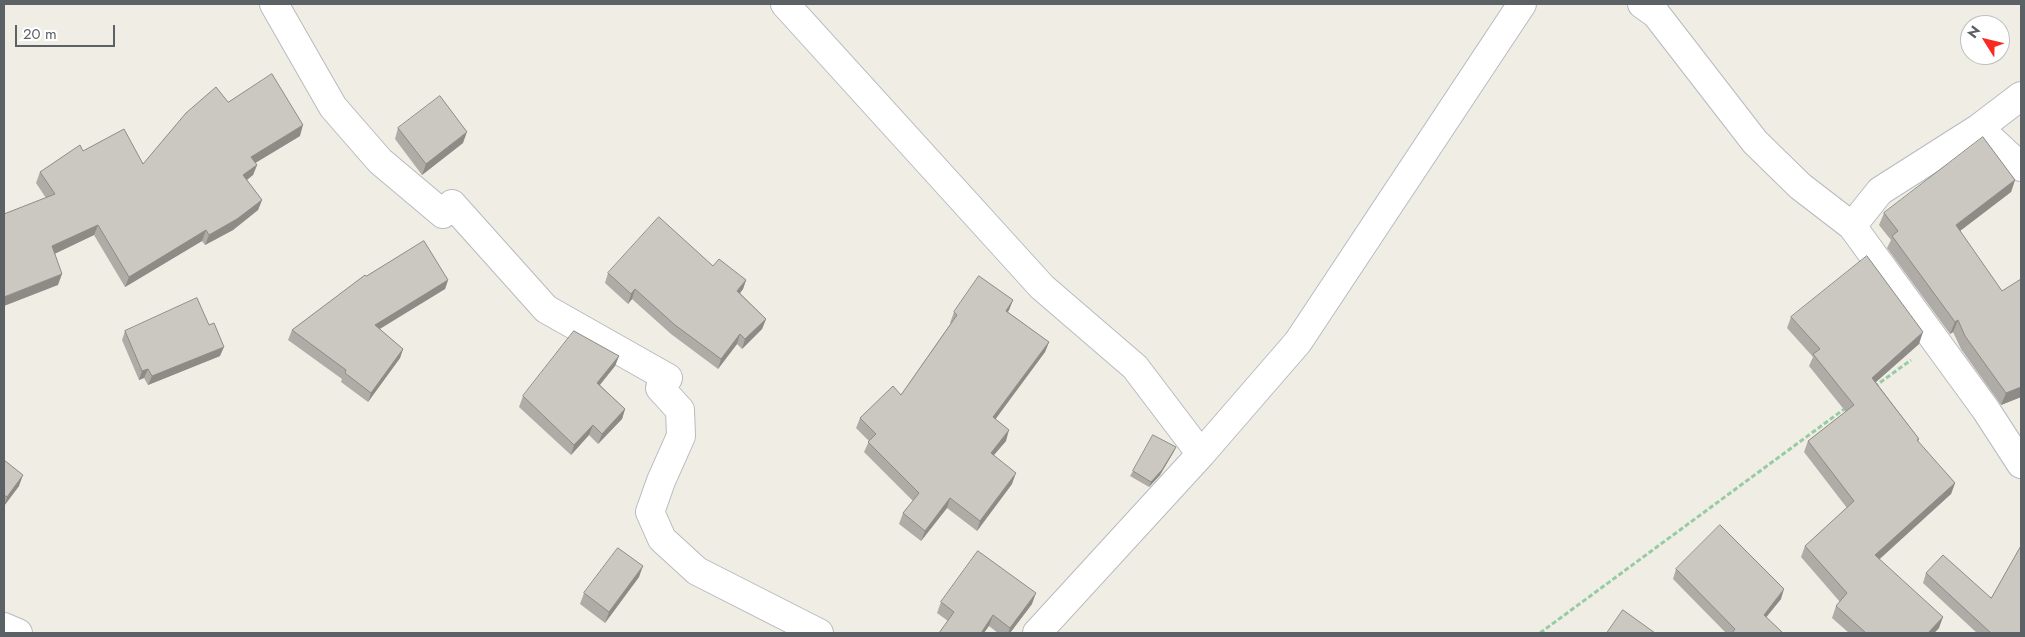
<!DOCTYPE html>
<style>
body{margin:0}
#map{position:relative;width:2025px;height:637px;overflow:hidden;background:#f0ede4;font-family:Jost,sans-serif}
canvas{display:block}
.frame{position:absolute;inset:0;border:5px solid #5c6166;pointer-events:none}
.north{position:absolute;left:1960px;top:15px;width:50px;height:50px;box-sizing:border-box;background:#fff;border:1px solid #bec0c2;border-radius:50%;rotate:306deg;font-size:14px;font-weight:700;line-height:20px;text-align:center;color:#5c6166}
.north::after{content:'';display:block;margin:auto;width:18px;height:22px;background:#f82b22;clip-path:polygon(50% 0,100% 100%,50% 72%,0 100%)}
.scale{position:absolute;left:15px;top:25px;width:100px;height:22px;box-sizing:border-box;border:2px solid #5c6166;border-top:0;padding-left:6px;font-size:15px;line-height:18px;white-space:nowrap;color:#5c6166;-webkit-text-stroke:4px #fff;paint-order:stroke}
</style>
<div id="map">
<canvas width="2025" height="637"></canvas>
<div class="frame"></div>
<div class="north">N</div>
<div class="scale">20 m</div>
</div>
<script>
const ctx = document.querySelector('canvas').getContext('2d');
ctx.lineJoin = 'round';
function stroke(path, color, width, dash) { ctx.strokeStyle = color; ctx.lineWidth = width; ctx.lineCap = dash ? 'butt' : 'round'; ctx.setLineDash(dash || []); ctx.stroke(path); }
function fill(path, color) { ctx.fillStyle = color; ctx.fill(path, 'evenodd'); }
const minor = new Path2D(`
 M274,4L333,107L380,161L443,214L452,204L546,309L668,378L660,388L680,410L681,436L661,481L650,512L662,539L697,571L819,633
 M785,4L1042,287L1135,367L1201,454
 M1642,4L1656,14L1755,142L1800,186L1852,226L1880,191L1979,128L2021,96
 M1979,128L2021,167
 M1852,226L1986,410L2021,464
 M4,627L18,633
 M1037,633L1201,454L1298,342L1522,4`);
stroke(minor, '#b7bbbf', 30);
stroke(new Path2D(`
 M1874,387L1911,360
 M1540,633L1847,407`), '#96cca4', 3, [5, 2.5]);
stroke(minor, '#fff', 28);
fill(new Path2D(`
 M398,128L463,143L422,175L395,139Z
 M300,136L255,163L257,165L253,175L247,180L262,200L258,210L233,230L205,245L202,241L125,287L94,235L54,254L58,285L46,198L36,183L40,172L83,151L143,164Z
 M2015,180L2011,192L1960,231L2021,397L2001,405L1961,349L1953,332L1950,334L1887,248L1891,240L1879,225L1884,213Z
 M713,266L746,280L743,289L740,293L766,319L762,329L742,349L737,344L718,369L671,334L632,299L628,304L605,283L608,273Z
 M366,276L448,280L445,289L380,329L403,349L400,358L368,402L341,382L342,379L288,340L292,330Z
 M1013,300L1008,312L1049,342L1045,352L995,419L1006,441L994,455L1012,484L977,531L947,508L921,541L899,524L903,513L913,501L864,452L869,441L856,428L860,418L901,395L951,323H950L954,312Z
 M1791,317L1919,344L1876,382L1919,439L1918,442L1955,483L1951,494L1879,559L1939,628L1934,633H1849L1832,618L1836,606L1840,602L1801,557L1805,546L1847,508L1804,452L1808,441L1846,412L1809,366L1813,357L1787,328Z
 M125,331L220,356L148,385L144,378L139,380L122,340Z
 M619,356L615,366L600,385L625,409L622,419L598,444L589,435L571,455L519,407L523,396Z
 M1176,447L1173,453L1160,475L1149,487L1130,476L1133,471Z
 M4,460L19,486L4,506Z
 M1676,569L1781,599L1766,617L1783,633H1726L1673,579Z
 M1926,573L1991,598L2021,633H1977L1923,583Z
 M639,577L605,623L580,604L584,593Z
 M941,602L1032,604L1010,633H998L989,626L948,621L937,613Z`), '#afaba6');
fill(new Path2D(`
 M303,125L300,136L247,168L251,157Z
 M467,132L463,143L422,175L426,164Z
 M257,165L253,175L240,185L243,175Z
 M2015,180L2011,192L1952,237L1956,225Z
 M262,200L258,210L233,230L205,245L209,235Z
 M98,225L94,235L48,257L52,246Z
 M206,230L202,241L125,287L129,277Z
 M62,274L58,285L4,306V297Z
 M448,280L445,289L371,334L375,325Z
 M746,280L743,289L734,301L737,291Z
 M635,289L632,299L628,304L631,294Z
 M1013,300L1009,310L1002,321L1006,311Z
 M766,319L762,329L742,349L745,339Z
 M1958,320L1953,332L1950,334L1955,322Z
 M1923,332L1919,344L1868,389L1872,378Z
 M740,334L737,344L718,369L721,359Z
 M1049,342L1045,352L989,428L993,417Z
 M224,347L220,356L148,385L152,376Z
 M403,349L400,358L368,402L371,393Z
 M619,356L615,366L593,393L597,383Z
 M148,369L144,378L139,380L142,371Z
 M2021,387V397L2001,405L2006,393Z
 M625,409L622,419L598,444L602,434Z
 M593,425L589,435L571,455L574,445Z
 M1009,430L1006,441L987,463L991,453Z
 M1176,447L1173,453L1160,475L1149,487L1151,482Z
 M1016,473L1012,484L977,531L980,521Z
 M23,475L19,486L4,506L7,497Z
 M1955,483L1951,494L1871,567L1875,555Z
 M950,498L947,508L921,541L925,531Z
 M643,566L639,577L605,623L609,612Z
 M1784,589L1781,599L1760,625L1764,615Z
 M1036,593L1032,604L1010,633H1008L1010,628Z
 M993,615L989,626L984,633H981Z
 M1943,617L1939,628L1934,633H1928Z`), '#8e8b87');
const building = new Path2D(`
 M272,74L303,125L251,157L257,165L243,175L262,200L237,219L209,235L206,230L129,277L98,225L52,246L62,274L4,297V214L55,194L40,172L80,145L83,151L124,129L143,164L186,113L216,87L228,102Z
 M440,96L467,132L426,164L398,128Z
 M1983,137L2015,180L1956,225L2002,291L2021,279V387L2006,393L1965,336L1958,320L1955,322L1892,236L1898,231L1884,213Z
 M659,217L713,266L719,259L746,280L737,291L766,319L745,339L740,334L721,359L675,325L635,289L631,294L608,273Z
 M424,241L448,280L375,325L403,349L371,393L345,373L346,370L292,330L365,275L366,276Z
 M1867,256L1923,332L1872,378L1919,439L1917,440L1955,483L1875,555L1943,617L1928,633H1866L1836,606L1847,593L1805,546L1854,501L1808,441L1854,405L1813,354L1820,349L1791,317Z
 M979,276L1013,300L1006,311L1049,342L993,417L1009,430L991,453L1016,473L980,521L950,498L925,531L903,513L919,493L868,442L876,434L860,418L893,386L901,395L957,315L954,312Z
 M197,298L209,325L214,323L224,347L152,376L148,369L142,371L125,331Z
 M574,331L619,356L597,383L625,409L602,434L593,425L574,445L523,396Z
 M1153,435L1176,447L1162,470L1151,482L1133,471Z
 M4,460L23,475L7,497L4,495Z
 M1720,525L1784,589L1764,615L1783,633H1732L1735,629L1676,569Z
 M2021,546V633H1991L1926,573L1943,555L1991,598Z
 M618,548L643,566L609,612L584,593Z
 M978,551L1036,593L1010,628L993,615L981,633H939L954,612L941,602Z
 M1623,610L1655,633H1607Z`);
fill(building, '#cbc7c1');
stroke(building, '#8e8b87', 1);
</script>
